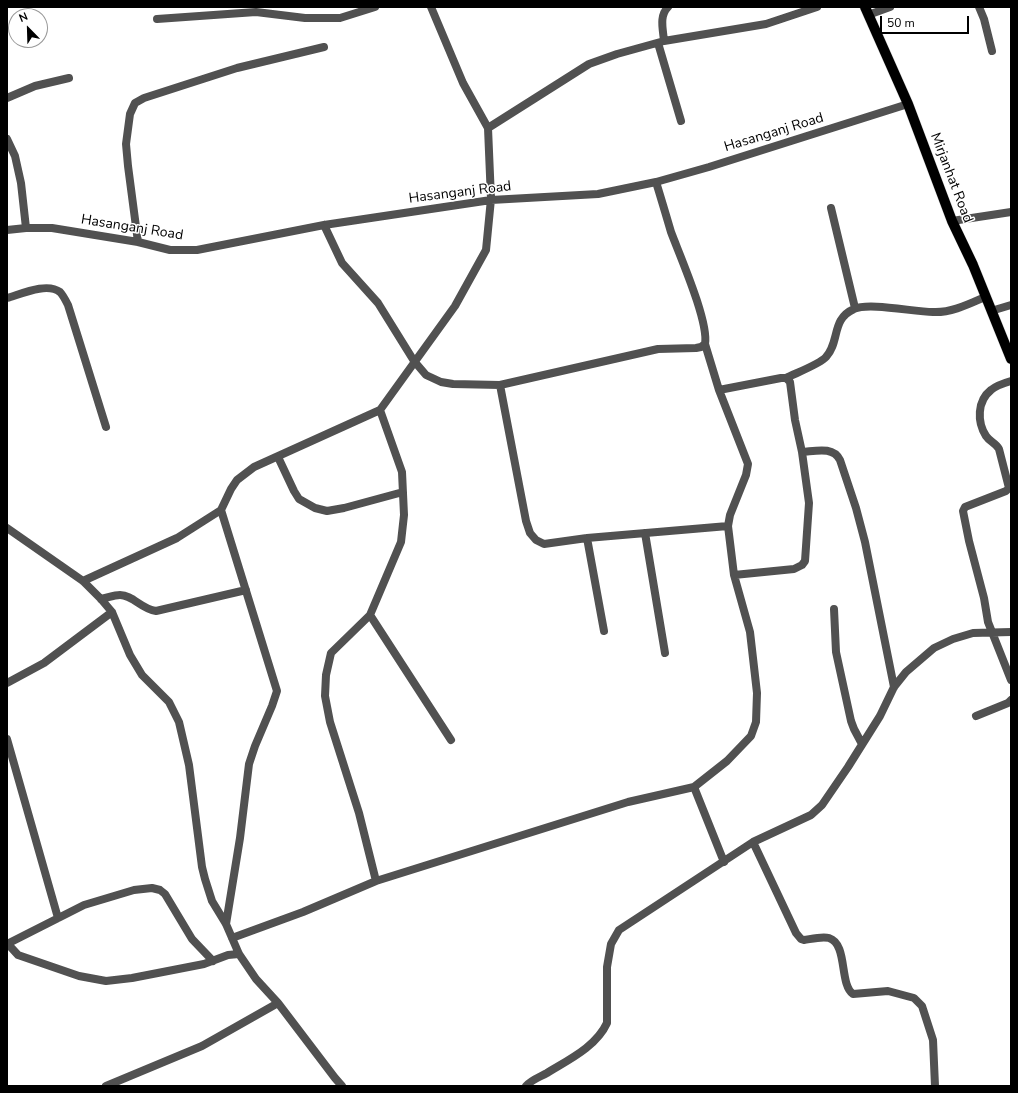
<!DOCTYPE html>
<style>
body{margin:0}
#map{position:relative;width:1018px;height:1093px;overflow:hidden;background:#fff;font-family:"Nunito Sans",sans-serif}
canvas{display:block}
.frame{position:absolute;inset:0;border:8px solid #000;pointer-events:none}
.north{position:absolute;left:8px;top:8px;width:40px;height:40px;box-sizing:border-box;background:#fff;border:1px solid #999;border-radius:50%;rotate:337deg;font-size:11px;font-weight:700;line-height:16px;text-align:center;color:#000}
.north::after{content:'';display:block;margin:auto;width:14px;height:18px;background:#000;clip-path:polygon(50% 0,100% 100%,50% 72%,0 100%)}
.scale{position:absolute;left:880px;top:16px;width:89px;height:18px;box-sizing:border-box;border:2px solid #000;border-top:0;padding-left:5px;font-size:12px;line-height:14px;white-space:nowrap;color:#000;-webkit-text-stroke:3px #fff;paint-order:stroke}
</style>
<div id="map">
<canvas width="1018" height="1093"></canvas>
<div class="frame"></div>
<div class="north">N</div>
<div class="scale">50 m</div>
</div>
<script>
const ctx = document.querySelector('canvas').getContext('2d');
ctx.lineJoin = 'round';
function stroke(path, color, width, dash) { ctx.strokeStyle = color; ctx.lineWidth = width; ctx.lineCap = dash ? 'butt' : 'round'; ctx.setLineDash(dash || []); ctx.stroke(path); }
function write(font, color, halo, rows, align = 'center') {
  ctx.font = font + ' "Nunito Sans",sans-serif'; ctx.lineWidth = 3; ctx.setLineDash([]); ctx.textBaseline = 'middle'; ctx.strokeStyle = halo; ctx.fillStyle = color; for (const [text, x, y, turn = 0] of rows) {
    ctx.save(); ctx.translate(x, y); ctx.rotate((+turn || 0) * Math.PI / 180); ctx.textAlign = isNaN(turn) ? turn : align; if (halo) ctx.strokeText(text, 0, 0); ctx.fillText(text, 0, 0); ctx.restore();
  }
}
const primary = new Path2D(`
 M865,7L908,104L952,221L973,265L1011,359`);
stroke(primary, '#dbdbdb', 11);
stroke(new Path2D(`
 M979,7L984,19L992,51
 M868,15L890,7
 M157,19L256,12L305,18H340L375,7
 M664,41C663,29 659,16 668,7
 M658,43L681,121
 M7,98L35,86L69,78
 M488,128L589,64L617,54L664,41L766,24L817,7
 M7,139L15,156L21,183L26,228
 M831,208L855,308
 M952,221L1011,212
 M324,225L342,263L378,303L414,361L426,375L441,382L453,384L500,385L658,349L696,348L701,347L705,344C709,322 680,256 671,232C666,215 661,198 656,182
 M7,230L26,228H52L138,242L170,250H197L324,225L491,200L598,194L656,182L709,167L908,104
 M138,242L128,166L126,144L130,114L135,103L144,98L237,68L324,47
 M7,298C21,294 47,282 60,292C63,295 66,301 68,305L106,427
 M991,311L1011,305
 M786,378C796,373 820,364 826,357C840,342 831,319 854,309C869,302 914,312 933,312C951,313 969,304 985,297
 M1011,381C1004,383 997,385 991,390C977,401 977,422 986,436C990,442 996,443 999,449L1009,488L1006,491L965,507L963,511L969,541L984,598L988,622L1011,680
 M500,385L526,521L530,533L536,540L544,544L587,538L728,526
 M719,390L781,378H786L790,382L795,420L802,452L809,503L805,561L802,565L794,569L734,575
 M802,452C816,451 833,446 840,460L856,508L865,542L894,687
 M278,457L294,491L299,499L315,508L327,511L344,508L403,492
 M221,510L277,691L272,706L255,746L249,764L240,838L226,924
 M7,528L83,581L101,599L112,612L130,655L142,675L169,702L179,722L189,765L202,867L205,879L212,901L226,924L239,954L256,979L278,1003L335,1078L342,1086
 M645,533L665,653
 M587,538L604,631
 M83,581L177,538L221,510L231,489L237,480L254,467L380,410L455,306L486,250L491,199L488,128L463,83L431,7
 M101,599C107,598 114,595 120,595C133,595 141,609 156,611L246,590
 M834,609L836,652L851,721L854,729L862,744
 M370,615L451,740
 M7,683L44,663L112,612
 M976,716L1008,703L1011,700
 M7,739L58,918
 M694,787L724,862
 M753,842L796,933L801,939L804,940C811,939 822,936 829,938C848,944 839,984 853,994L888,991L914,998L922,1006L933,1040L935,1086
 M376,881L359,813L330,722L325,696L326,675L331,653L370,615L401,542L404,515L402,472L380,410
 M232,938L303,912L376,881L628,802L694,787L727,761L751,736L756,722L757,693L750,632L734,575L728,526L730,515L746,475L748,464L719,390L705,344
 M7,943L18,955L79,976L106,981L132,978L204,964L228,955L239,954
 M7,944L84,905L134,890L152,888L160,890L165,894L192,939L213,961
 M106,1086L202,1046L278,1003
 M526,1086C531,1080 540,1077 547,1073C568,1060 596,1047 607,1023V967L611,944L619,930L753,842L811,815L822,805L848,767L880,716L894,687L906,672L934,648L953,639L973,633L1011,632`), '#515151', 8);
stroke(primary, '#000', 10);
write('14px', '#000', '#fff', [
 ["Hasanganj Road",774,133,-17],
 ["Mirjanhat Road",951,178,69],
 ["Hasanganj Road",460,193,-7],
 ["Hasanganj Road",132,228,9]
]);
</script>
